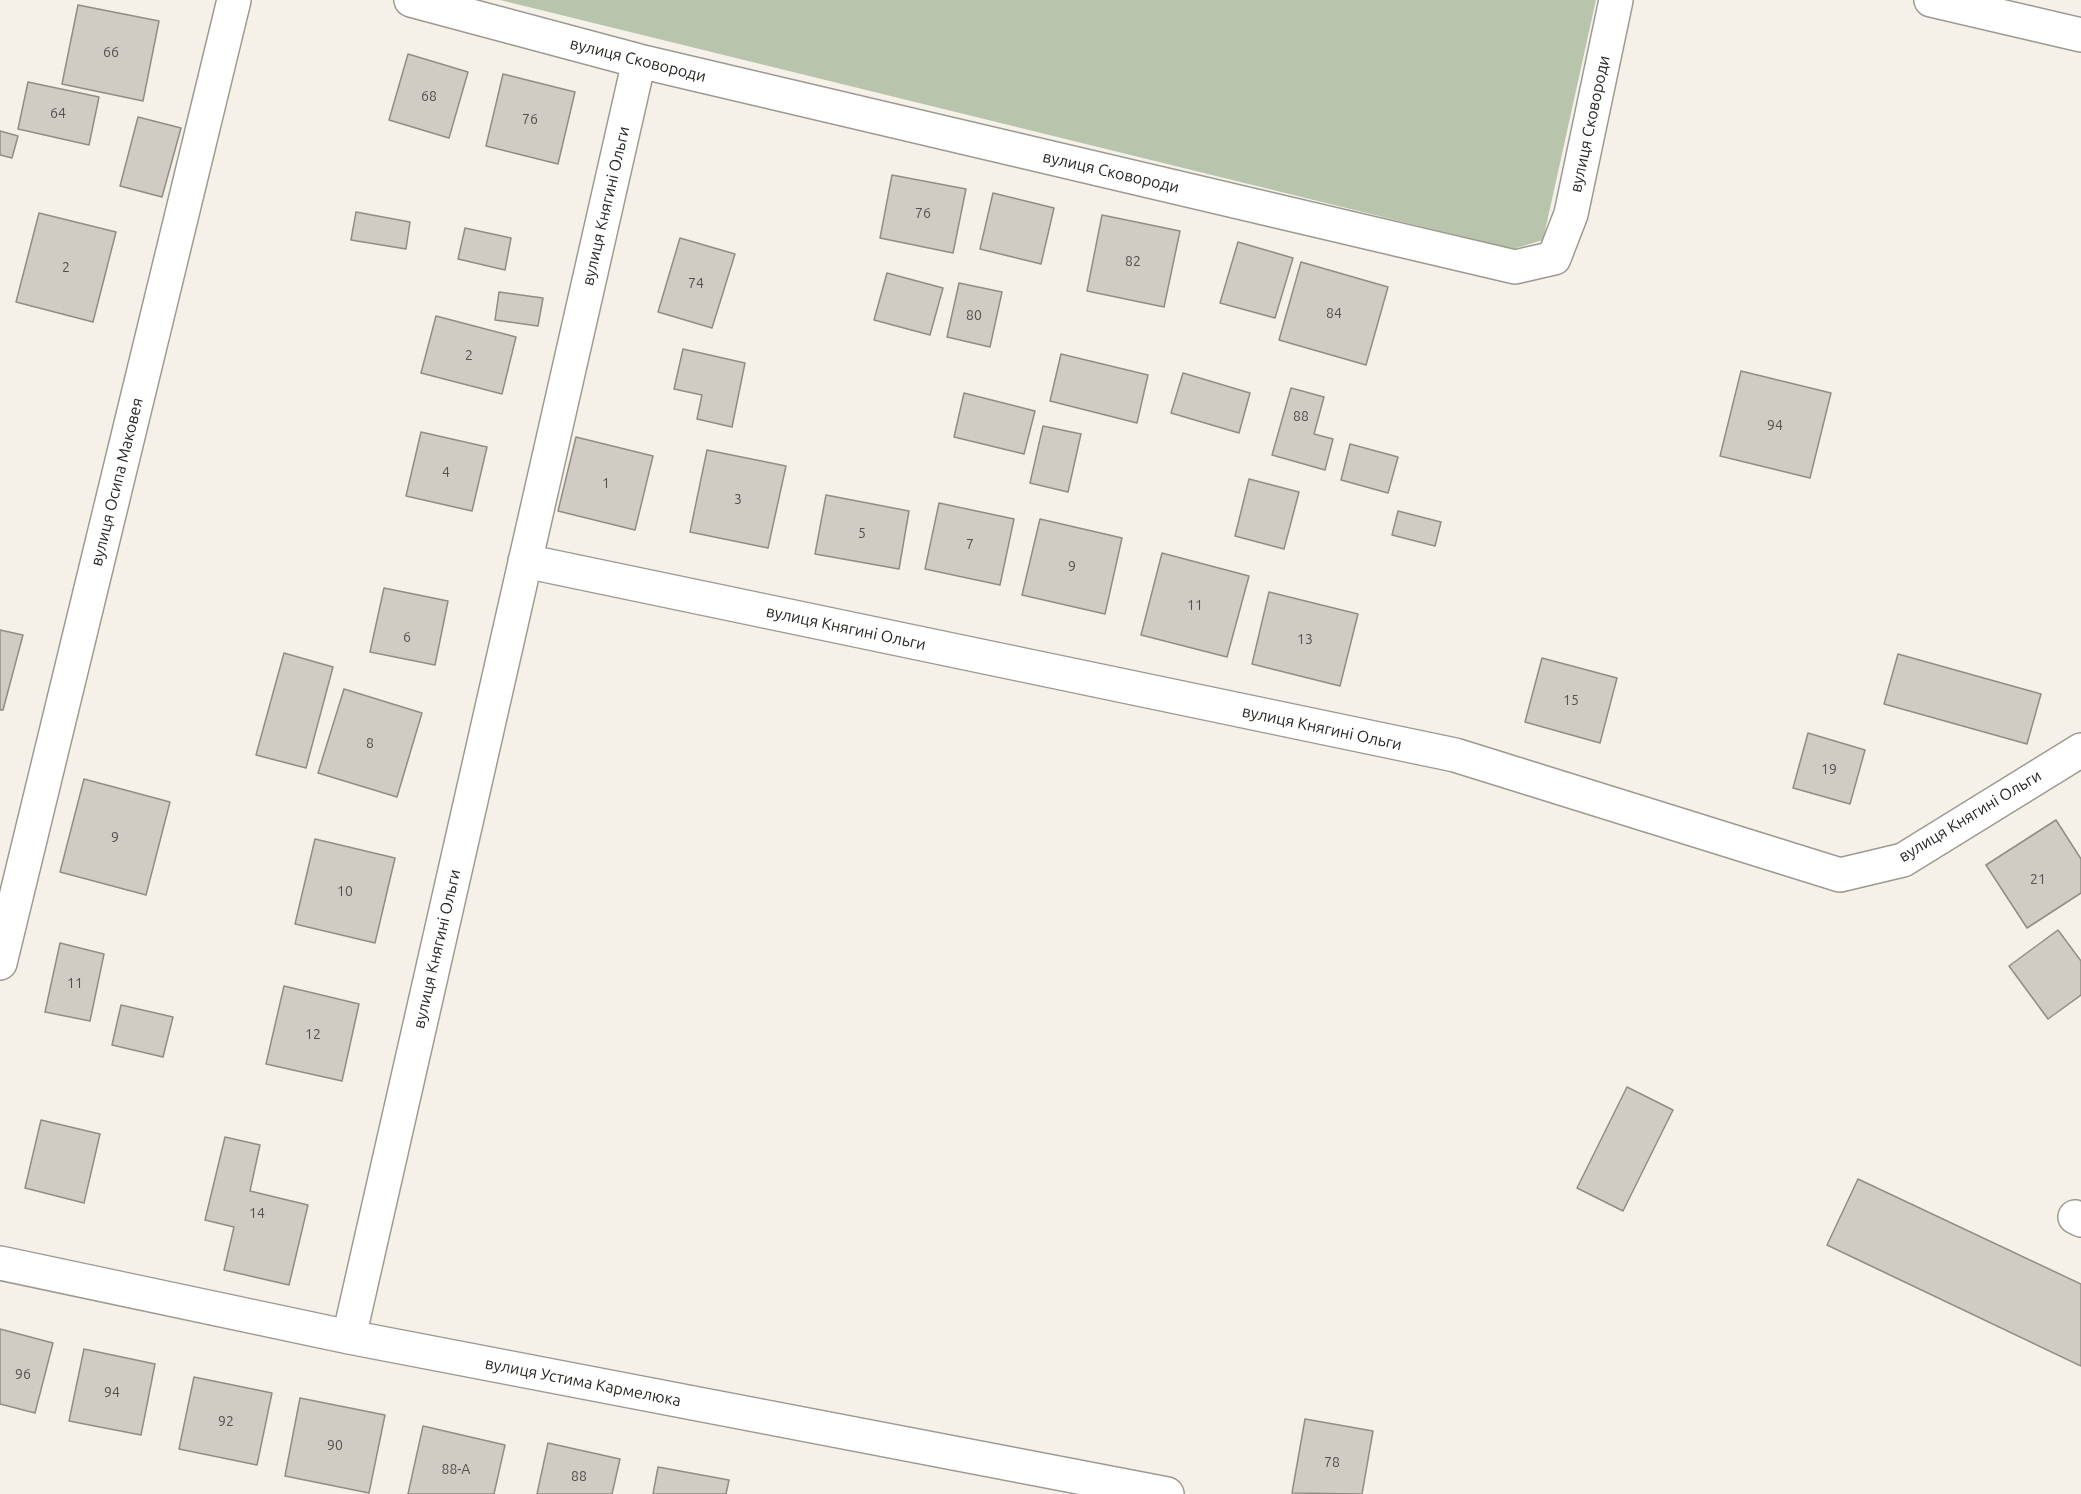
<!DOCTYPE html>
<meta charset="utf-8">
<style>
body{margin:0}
canvas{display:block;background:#f5f1e8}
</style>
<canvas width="2081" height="1494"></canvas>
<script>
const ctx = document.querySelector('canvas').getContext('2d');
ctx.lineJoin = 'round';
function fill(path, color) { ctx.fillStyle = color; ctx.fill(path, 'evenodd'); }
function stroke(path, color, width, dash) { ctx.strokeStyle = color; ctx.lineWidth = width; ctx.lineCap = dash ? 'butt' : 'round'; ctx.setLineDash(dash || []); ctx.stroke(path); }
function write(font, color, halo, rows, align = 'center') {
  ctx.font = font + ' Ubuntu,sans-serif'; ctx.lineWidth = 6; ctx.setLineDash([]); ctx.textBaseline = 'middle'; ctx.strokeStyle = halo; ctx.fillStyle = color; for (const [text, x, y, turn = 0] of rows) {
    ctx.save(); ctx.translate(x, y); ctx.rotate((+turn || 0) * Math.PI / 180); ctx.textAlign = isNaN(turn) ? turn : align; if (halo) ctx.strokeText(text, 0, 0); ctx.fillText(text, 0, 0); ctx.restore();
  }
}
fill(new Path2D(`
 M500,0H1596L1543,240L1513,249Z`), '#b9c4ad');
const building = new Path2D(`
 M78,5L159,21L143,101L62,84Z
 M408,54L468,72L449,138L389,120Z
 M503,74L575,92L558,164L486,146Z
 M28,82L99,97L89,145L18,129Z
 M138,117L181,128L162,197L120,186Z
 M0,131L18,136L12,158L0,155Z
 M892,175L966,189L953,253L880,238Z
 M993,193L1054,208L1041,264L980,249Z
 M356,212L410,222L406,249L351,240Z
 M39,213L116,232L93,322L16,302Z
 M1102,215L1180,231L1164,307L1087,291Z
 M465,228L511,238L505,270L458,259Z
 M680,238L735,254L712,328L658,312Z
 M1238,242L1293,258L1275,318L1220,303Z
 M1301,262L1388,287L1366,365L1279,340Z
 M887,273L943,288L930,335L874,320Z
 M959,283L1002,292L990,347L947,337Z
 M499,292L543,298L538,326L495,320Z
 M436,316L516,337L502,394L421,373Z
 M683,349L745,363L732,427L697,419L702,395L674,389Z
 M1061,354L1148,375L1137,423L1050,401Z
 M1741,371L1831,393L1810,478L1720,456Z
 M1183,373L1250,393L1239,433L1171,413Z
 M1291,388L1324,397L1314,434L1333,439L1325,470L1272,455Z
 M964,393L1035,411L1024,454L954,437Z
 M1043,426L1081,434L1068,492L1030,483Z
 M421,432L487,447L472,511L406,496Z
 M576,437L653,456L635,530L558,511Z
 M1350,444L1398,457L1388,493L1341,480Z
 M707,450L786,466L768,548L690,532Z
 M1249,479L1299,492L1284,549L1235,536Z
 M826,495L909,511L899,569L815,554Z
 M939,503L1014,519L1000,585L925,569Z
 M1398,511L1441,522L1435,546L1392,535Z
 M1040,519L1122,538L1105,614L1022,595Z
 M1162,553L1249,576L1227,657L1141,635Z
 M384,588L448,601L435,665L370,652Z
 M1269,592L1358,614L1340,686L1252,664Z
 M0,630L23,635L3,710H0Z
 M284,653L333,667L306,768L256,755Z
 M1898,654L2041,694L2027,744L1884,704Z
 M1542,658L1617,678L1600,743L1525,722Z
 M344,689L422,713L397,797L318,773Z
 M1808,733L1865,750L1850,804L1793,788Z
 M84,779L170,802L146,895L60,872Z
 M2056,820L2081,859V893L2027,928L1986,865Z
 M315,839L395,858L375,943L295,924Z
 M2058,930L2081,961V995L2048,1019L2009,966Z
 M60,943L104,954L90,1021L45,1012Z
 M284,986L359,1004L342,1081L266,1064Z
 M121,1005L173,1017L163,1057L112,1045Z
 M1627,1087L1673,1110L1623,1211L1577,1188Z
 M41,1120L100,1134L84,1203L25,1188Z
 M225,1137L260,1145L250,1191L308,1205L289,1285L224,1270L234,1227L205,1220Z
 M1858,1179L2081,1284V1366L1827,1245Z
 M0,1329L53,1343L35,1413L0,1404Z
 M84,1349L155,1364L141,1435L69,1421Z
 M194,1377L272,1393L257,1465L179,1449Z
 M300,1398L385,1415L369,1493L285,1476Z
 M1305,1419L1373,1431L1362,1494L1292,1493Z
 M423,1426L505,1445L494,1494H408Z
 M548,1443L620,1459L612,1494H537Z
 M658,1467L729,1480L726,1494H653Z`);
fill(building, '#d0ccc3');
stroke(building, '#908d85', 1.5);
const minor = new Path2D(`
 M411,0L639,61L1515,267L1554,258L1571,214L1616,0
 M525,561L1455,755L1840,875L1903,860L2081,750
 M0,963L234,0
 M2075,1217L2081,1220
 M0,1263L349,1337L1167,1494
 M349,1337L639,61`);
const major = new Path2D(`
 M1931,0L2081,35`);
stroke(minor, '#9d9a91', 36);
stroke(major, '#9d9a91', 36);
stroke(minor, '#fff', 33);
stroke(major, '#fff', 33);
write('14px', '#52504b', null, [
 ["66",111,52],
 ["68",429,96],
 ["64",58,113],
 ["76",530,119],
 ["76",923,213],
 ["82",1133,261],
 ["2",66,267],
 ["74",696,283],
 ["84",1334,313],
 ["80",974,315],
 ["2",469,355],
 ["88",1301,416],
 ["94",1775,425],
 ["4",446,472],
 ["1",606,483],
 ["3",738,499],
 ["5",862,533],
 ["7",970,544],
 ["9",1072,566],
 ["11",1195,605],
 ["6",407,637],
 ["13",1305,639],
 ["15",1571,700],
 ["8",370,743],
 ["19",1829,769],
 ["9",115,837],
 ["21",2038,879],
 ["10",345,891],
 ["11",75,983],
 ["12",313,1034],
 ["14",257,1213],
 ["96",23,1374],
 ["94",112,1392],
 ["92",226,1421],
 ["90",335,1445],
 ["78",1332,1462],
 ["88-А",456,1469],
 ["88",579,1476]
]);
write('16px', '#282723', '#fff', [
 ["вулиця Сковороди",638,60,14],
 ["вулиця Сковороди",1590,124,-78],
 ["вулиця Сковороди",1111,172,13],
 ["вулиця Княгині Ольги",606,206,-77],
 ["вулиця Осипа Маковея",117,482,-76],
 ["вулиця Княгині Ольги",846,628,12],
 ["вулиця Княгині Ольги",1322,728,12],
 ["вулиця Княгині Ольги",1970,816,-31],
 ["вулиця Княгині Ольги",437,949,-77],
 ["вулиця Устима Кармелюка",583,1382,11]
]);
</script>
